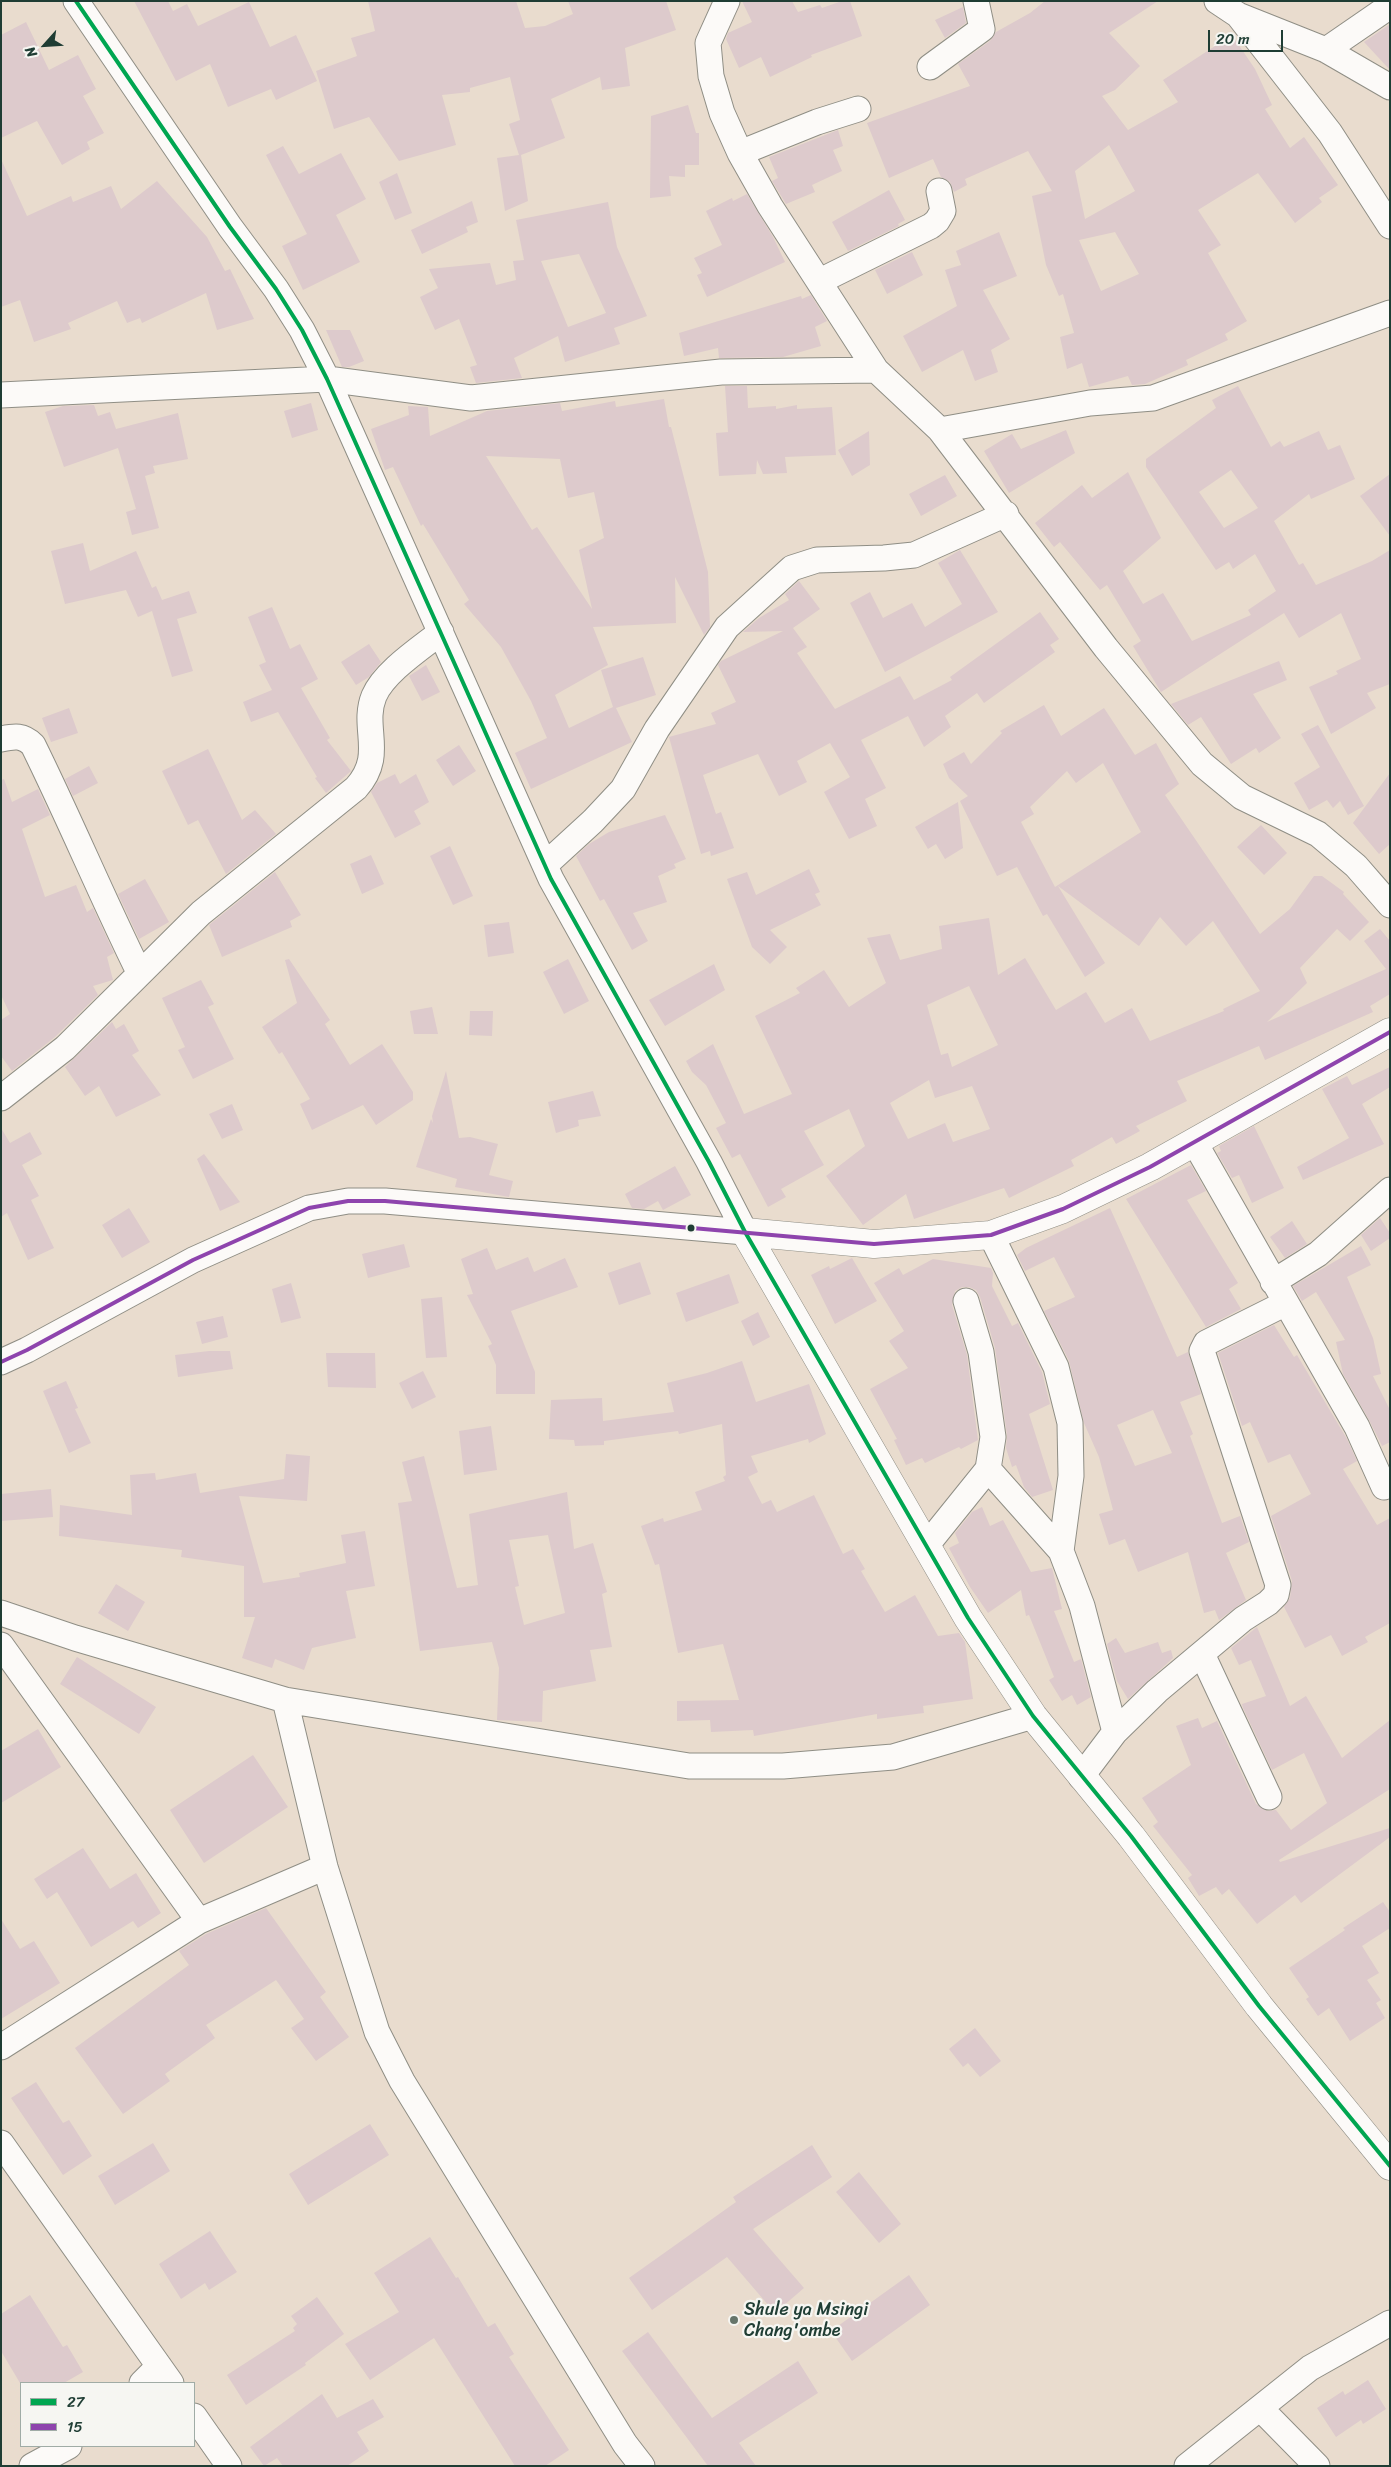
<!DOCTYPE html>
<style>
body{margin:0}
#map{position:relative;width:1391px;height:2467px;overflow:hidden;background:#e9dcce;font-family:Sriracha,sans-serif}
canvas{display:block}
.frame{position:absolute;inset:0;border:2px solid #1f3d34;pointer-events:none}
.legend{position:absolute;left:20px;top:2382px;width:175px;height:65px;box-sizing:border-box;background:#f6f6f2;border:1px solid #a0aca6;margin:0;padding:6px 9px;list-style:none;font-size:15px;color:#1f3d34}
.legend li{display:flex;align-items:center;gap:10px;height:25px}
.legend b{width:25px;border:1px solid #a0aca6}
.north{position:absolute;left:20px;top:20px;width:50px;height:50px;-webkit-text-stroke:4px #f6f6f2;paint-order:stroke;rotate:244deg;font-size:14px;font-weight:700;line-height:20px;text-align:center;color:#1f3d34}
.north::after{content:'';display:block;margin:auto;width:18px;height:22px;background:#1f3d34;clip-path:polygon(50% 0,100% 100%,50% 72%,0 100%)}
.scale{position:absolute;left:1208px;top:30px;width:75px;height:22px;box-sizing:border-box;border:2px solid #1f3d34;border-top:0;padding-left:6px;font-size:15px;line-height:18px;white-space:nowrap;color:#1f3d34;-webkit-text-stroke:4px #f6f6f2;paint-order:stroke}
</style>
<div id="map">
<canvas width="1391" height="2467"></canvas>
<div class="frame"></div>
<ul class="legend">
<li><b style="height:6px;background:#00a651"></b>27</li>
<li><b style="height:6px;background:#8e44ad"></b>15</li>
</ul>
<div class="north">N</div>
<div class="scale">20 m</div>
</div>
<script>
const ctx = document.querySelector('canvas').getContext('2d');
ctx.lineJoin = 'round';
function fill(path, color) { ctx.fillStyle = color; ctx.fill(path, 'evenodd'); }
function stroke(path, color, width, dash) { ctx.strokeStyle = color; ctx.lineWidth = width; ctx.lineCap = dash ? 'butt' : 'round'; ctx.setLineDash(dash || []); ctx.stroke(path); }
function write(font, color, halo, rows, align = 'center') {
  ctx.font = font + ' Sriracha,sans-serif'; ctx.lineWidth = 4.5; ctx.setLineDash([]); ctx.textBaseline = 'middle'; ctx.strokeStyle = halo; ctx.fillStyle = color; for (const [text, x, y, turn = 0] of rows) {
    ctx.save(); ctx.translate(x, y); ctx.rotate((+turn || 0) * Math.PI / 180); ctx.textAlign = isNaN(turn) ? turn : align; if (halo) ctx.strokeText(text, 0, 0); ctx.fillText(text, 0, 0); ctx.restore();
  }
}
fill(new Path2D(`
 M134,1H168L173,11L187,4L198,26L249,2L270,47L296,35L317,81L276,100L271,89L228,107L210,64L176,81Z
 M368,1H516L525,28L545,26L573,14L568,1H666L676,30L625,48L630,86L602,90L600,77L551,99L565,138L521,155L528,201L505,211L497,158L519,155L509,124L520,120L510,77L470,88V92L442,95L456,145L399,161L369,117L334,129L316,71L357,56L351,38L375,31Z
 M742,1H792L798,12L820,5L822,8L842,1H850L862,36L811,55L812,57L770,77L761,57L739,68L726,39L728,33L752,22Z
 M1045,1H1158L1109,33L1140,66L1115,90L1102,96L1128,130L1178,102L1163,80L1232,35L1255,69L1272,105L1265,109L1290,148L1304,137L1338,185L1319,198L1322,202L1295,223L1258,173L1198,210L1221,245L1208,253L1247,321L1225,334L1228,340L1186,360L1188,365L1145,384L1132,385L1128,376L1089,387L1082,363L1067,369L1060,337L1074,333L1063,294L1059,296L1046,265L1032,196L1052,191L1028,151L965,179L967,185L954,192L950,182L941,177L933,159L889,178L867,123L970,86L958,64L990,41L996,32L1030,13ZM1109,145L1135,191L1085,219L1075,171ZM1115,232L1139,274L1101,291L1079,240Z
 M963,7L966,23L945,38L935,20Z
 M26,22L49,70L78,55L96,89L83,96L104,133L87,142L90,149L62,165L37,121L1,138V35Z
 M1390,24V70L1364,42Z
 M688,105L696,133H699V165H685V177L669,176L671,196L650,198L651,116Z
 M838,130L843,146L833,150L842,171L812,185L815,192L786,204L772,181L778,178L769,157Z
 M283,146L299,174L341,153L366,199L336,215L360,262L303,290L282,246L307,234L266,155Z
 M1,159L27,216L71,196L73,202L111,186L121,209L157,181L207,237L225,271L230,269L254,319L217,330L206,293L142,323L140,318L127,323L117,301L68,323L71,329L34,342L20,300L1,307Z
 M397,173L412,213L395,220L379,182Z
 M889,190L905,220L898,224L899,226L848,251L832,222Z
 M747,194L773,237L785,262L707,297L697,275L702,273L694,258L722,245L706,211L732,198L733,201Z
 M472,201L478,222L466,227L468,232L422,254L411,230Z
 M608,202L617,247L647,316L614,328L620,344L565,362L558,336L514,358L522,378L476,383L470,367L477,365L459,319L435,330L420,297L438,288L429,269L490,263L496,285L516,280L513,261L524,260L516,220ZM579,254L606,313L568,327L541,261Z
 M999,232L1017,276L983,290L1010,339L991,350L998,372L975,381L963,350L922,372L903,336L957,306L945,270L961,265L956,251Z
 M912,252L923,275L887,294L875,270Z
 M811,295L827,321L815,327L821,346L783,357L719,358L718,348L684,356L679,333L801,296L802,299Z
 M326,330H350L364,361L349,367H342Z
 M725,386H747L748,408L776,406V409L797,405V409L832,407L836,455L785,457L787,473L763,474L757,460L756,474L719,476L716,433L728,432Z
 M1238,386L1271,447L1280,441L1284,447L1319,431L1328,450L1340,445L1355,479L1311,499L1309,494L1274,521L1299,565L1303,563L1316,585L1372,561L1390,550V684L1367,693L1376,708L1331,734L1309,687L1338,674L1336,671L1361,659L1341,613L1299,638L1284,613L1161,692L1133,646L1141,641L1107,585L1100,590L1060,542L1054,547L1035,523L1082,485L1092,498L1128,472L1161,538L1123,571L1143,604L1163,593L1192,641L1251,615L1248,610L1276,591L1255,554L1233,569L1229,562L1216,570L1146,467V459L1216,408L1212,400ZM1231,470L1258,508L1224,528L1199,492Z
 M664,399L669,427H671L708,572L710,627L704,635L675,577L676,623L593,627L608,665L555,695L569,728L613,707L601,670L643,657L656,695L616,708L632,742L531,789L515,753L547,738L531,701L501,647L464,604L469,600L423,524L421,526L393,467L385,470L371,429L409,415L408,406L428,407L430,436L487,411L560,403L562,411L615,401L616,407ZM486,456L560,459L568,498L594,492L604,538L579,550L592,609L537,527L532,530Z
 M311,403L318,430L292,438L284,411Z
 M94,405L98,416L110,412L116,429L178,413L188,459L153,466L155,473L145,476L159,528L132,535L126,512L136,509L118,448L64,467L45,412L63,406Z
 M1066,430L1075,453L1009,493L984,451L1012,434L1021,449Z
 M869,431L870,465L852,476L838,450Z
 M1390,474V536L1360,496Z
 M945,475L957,496L921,516L909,494Z
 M83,543L90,571L136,551L152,588L156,586L162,600L189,591L197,613L177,619L193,671L172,677L152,611L138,617L126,590L65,604L51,551Z
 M960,550L998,612L885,672L850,603L870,592L883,618L912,603L925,627L962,604L938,563Z
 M799,581L820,609L793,628L807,647L797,653L835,709L900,676L914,700L952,680L950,677L1040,612L1059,639L1050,645L1055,652L984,703L977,693L945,716L951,727L924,747L908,716L861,740L886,788L865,799L877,826L849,839L824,792L850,777L830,743L797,761L807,782L779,796L758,754L703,775L716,814L721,812L734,848L711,856L710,851L701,854L669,737L716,724L711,713L736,702L718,665L721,661L783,631L743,632L759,618L789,600L785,594Z
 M272,607L290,649L300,644L318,679L301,688L330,738L327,740L351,771L326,793L315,778L317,777L278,712L251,722L243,702L272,690L259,665L266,662L248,617Z
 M369,644L381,662L369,677L356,685L341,662Z
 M1279,661L1287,680L1253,694L1281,738L1259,753L1256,748L1231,764L1201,717L1188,725L1171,704Z
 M426,665L440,692L422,701L409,676Z
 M1044,705L1061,736L1104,708L1135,755L1156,743L1179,784L1165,795L1260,934L1290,909L1314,876H1322L1344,892L1343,894L1369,922L1350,941L1337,929L1300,968L1307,983L1267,1022L1386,969L1364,941L1380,929L1390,941V994L1370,1006L1373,1012L1265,1060L1259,1046L1177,1081L1187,1101L1136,1126L1140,1131L1116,1144L1112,1137L1071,1160L1074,1166L1009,1198L1004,1188L914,1219L906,1194L863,1225L826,1176L865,1146L849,1109L804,1131L824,1165L781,1189L786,1197L768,1207L740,1154L732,1158L716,1128L726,1123L706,1085L692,1072L686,1061L713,1044L744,1114L792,1094L755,1016L800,993L796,988L824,970L849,1007L886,983L867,938L890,934L900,960L942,949L939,926L989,918L998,975L1025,958L1056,1010L1086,992L1105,1023L1132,1008L1150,1041L1224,1011L1223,1009L1260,991L1213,921L1186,946L1160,917L1139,946L1058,886L1105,963L1085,977L1047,914L1043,916L1017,867L997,876L960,801L968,796L949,778L943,764L964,752L971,764L1002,733L1000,731ZM1103,763L1141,832L1055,887L1021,822L1034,814L1030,807L1067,771L1076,783ZM969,986L998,1045L952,1067L948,1053L941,1055L927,1005ZM929,1080L935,1098L972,1086L990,1129L953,1142L945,1123L908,1139L890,1103Z
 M69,708L78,733L51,742L42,718Z
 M1318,725L1364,806L1348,815L1340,801L1333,808L1327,800L1309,810L1294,783L1320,767L1301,734Z
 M459,745L476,771L453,786L436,760Z
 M208,749L242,820L255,810L276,834L226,874L198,820L188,825L162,771Z
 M89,766L98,783L73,796L65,779Z
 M1390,773V844L1379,854L1353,823Z
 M395,774L400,784L416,774L429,802L414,811L421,824L395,838L371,792L377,783Z
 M4,779L12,802L38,789L50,815L22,829L45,897L76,885L87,912L93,908L114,953L107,957L113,980L93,986L98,995L55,1037L12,1071L1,1056V1020L10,1014L1,995V780Z
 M958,802L963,848L945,859L936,844L928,849L915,827Z
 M665,815L686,859L674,864L676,868L658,876L667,902L633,913L648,941L632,950L604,899L600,901L576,856L589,844L609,832Z
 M1261,825L1287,853L1264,875L1237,847Z
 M450,846L473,896L453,905L430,856Z
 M371,855L384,884L362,894L350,864Z
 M809,869L820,892L815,894L821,905L770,930L787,947L770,964L752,947L727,879L747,872L756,895Z
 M275,872L301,915L290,921L292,927L222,957L209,925Z
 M145,879L169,922L139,939L118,894Z
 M509,922L514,953L488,957L484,925Z
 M289,959L330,1020L325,1024L350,1065L382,1044L413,1092V1100L376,1125L363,1105L312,1130L300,1104L310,1099L282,1052L279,1054L262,1027L297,1003L285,960Z
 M568,959L589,1001L564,1014L543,972Z
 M714,964L725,990L665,1026L649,1000Z
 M201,980L214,1004L208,1007L234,1059L193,1079L178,1050L185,1047L162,998Z
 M432,1007L438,1034H414L410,1011Z
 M470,1011H493L492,1036L469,1035Z
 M112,1022L116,1029L124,1024L139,1051L132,1055L161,1095L116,1117L99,1086L85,1096L65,1067Z
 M1390,1067V1087L1362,1104L1384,1144L1303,1180L1297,1167L1349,1138L1322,1089L1347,1076L1352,1085Z
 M446,1071L459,1138L470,1137L498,1144L489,1175L513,1181L509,1197L455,1187L457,1179L416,1167L431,1119L433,1123L432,1116Z
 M593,1091L601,1116L578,1120L579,1126L556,1133L548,1102Z
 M232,1104L243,1130L222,1139L209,1114Z
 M1254,1126L1284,1188L1252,1203L1239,1175L1232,1178L1217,1153L1221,1151L1219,1146Z
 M1,1128L10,1143L30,1132L42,1154L22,1165L39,1196L31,1200L54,1248L28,1260L7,1213L1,1217Z
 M204,1154L240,1202L220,1211L197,1159Z
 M1191,1165L1206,1191L1187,1200L1238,1283L1229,1289L1241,1309L1206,1327L1126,1199Z
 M675,1166L691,1195L663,1210L658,1201L644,1209L632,1208L625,1194Z
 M129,1208L150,1242L122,1258L102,1225Z
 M1110,1208L1177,1357L1188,1352L1201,1394L1180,1402L1193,1434L1190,1436L1222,1523L1240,1516L1249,1542L1226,1553L1246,1600L1219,1620L1215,1610L1204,1613L1188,1552L1138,1572L1125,1539L1109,1545L1099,1514L1113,1510L1099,1457L1084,1423L1069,1361L1044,1311L1075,1297L1054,1257L1025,1271L1017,1255L1026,1248ZM1153,1410L1172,1453L1135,1466L1117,1425Z
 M1380,1218L1390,1233V1238L1371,1251L1361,1235Z
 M1292,1221L1307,1244L1285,1258L1270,1237Z
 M404,1244L410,1267L368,1278L362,1254Z
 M1361,1246L1371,1265L1347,1277L1373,1338L1381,1374L1373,1376L1390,1410V1442L1382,1446L1369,1420L1343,1374L1336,1342L1345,1340L1316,1292L1302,1301L1293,1286Z
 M487,1248L496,1270L528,1257L534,1272L565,1258L578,1287L511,1311L535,1372V1394H496V1365L488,1346L492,1344L467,1295L473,1294L461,1259Z
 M852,1258L877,1301L835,1324L811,1275L829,1266L830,1269Z
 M933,1259L991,1268L993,1273L992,1286L1012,1326L1018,1323L1042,1372L1050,1404L1029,1414L1053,1490L1032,1497L1024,1487L1016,1465L1012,1467L1006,1448L1007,1435L995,1348L980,1297L976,1290L969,1287H962L955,1291L952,1305L967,1355L978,1440L961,1449L959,1447L925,1463L922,1458L906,1465L894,1440L897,1439L870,1389L908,1368L889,1341L904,1331L874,1283L899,1268L903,1275Z
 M640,1262L651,1294L619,1305L608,1273Z
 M729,1274L739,1303L686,1322L676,1293Z
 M291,1283L301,1318L281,1323L272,1289Z
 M442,1297L447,1357L426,1358L421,1299Z
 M758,1312L770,1337L753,1346L741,1321Z
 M223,1316L228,1337L202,1344L196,1322Z
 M1274,1325L1294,1357L1297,1355L1347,1439L1357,1461L1343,1469L1377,1525L1390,1518V1623L1365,1637L1368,1642L1342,1656L1331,1635L1305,1648L1284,1607L1290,1598L1292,1581L1271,1516L1311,1494L1290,1454L1268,1463L1250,1422L1242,1426L1218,1353Z
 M209,1351H230L233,1369L178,1377L175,1355Z
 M326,1353H375L376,1388L328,1387Z
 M742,1361L756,1402L809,1384L826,1434L809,1443L808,1439L751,1456L758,1472L748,1477L762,1504L771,1500L777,1512L814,1495L843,1554L853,1549L865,1569L861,1571L885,1612L915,1595L938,1636L959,1633L965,1642L973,1699L923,1706L924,1713L877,1719V1714L754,1736L753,1730L711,1732L710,1720L677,1721V1701L739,1700L723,1644L678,1653L659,1564L655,1565L641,1526L663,1518L664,1522L702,1510L695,1492L725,1481L723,1477L726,1475L722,1424L679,1434L678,1431L604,1441V1445L575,1446L574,1440L549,1439L551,1400L602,1398L603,1421L674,1412L667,1383L707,1373Z
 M423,1371L436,1397L412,1409L399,1383Z
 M66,1381L78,1408L75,1409L91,1443L69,1453L43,1391Z
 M491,1426L497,1470L464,1475L459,1431Z
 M286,1454L310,1456L307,1501L239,1496L263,1583L300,1577L299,1573L346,1563L341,1535L365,1531L375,1586L346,1591L356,1638L312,1648L304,1670L275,1659L272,1668L242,1658L255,1617H244V1566L181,1557L182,1550L59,1536L60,1505L132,1515L130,1475L155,1473L156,1480L196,1473L200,1493L284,1479Z
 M424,1456L457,1588L478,1585L469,1514L567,1492L574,1549L593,1543L607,1592L602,1594L612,1647L590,1650L596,1681L543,1691L542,1722L497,1720L499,1668L492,1642L420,1651L398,1503L412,1501L402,1462ZM548,1535L565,1613L524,1625L515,1587L519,1586L509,1540Z
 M51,1489L53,1517L1,1521V1494Z
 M982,1507L990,1526L1003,1520L1031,1572L1052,1568L1062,1609L1054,1611L1074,1662L1081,1659L1091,1697L1077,1705L1072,1695L1062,1701L1049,1680L1054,1677L1029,1615L1026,1616L1021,1590L988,1613L970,1587L949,1548L959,1543L955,1533L972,1512Z
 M116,1584L145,1602L128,1631L98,1613Z
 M1257,1627L1290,1706L1306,1696L1342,1758L1390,1720V1789L1279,1860L1280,1862L1390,1828V1837L1301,1903L1295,1895L1257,1924L1229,1889L1222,1895L1216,1887L1199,1896L1188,1878L1192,1875L1153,1826L1158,1822L1142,1798L1191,1765L1176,1726L1198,1718L1202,1728L1217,1721L1256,1804L1267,1811L1276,1810L1291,1830L1327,1803L1304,1753L1272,1770L1243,1708L1242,1704L1266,1696L1251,1660L1239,1665L1231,1648Z
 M1116,1638L1125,1653L1158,1642L1162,1653L1171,1650L1173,1658L1128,1699L1117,1681L1107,1644Z
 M77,1657L156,1707L139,1734L60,1684Z
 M38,1729L61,1767L1,1803V1751Z
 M253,1755L288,1807L204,1863L170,1810Z
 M83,1848L110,1889L136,1873L161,1913L138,1928L133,1921L91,1947L57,1892L47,1899L34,1879Z
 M1383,1902L1390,1912V1928L1362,1946L1379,1973L1367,1980L1381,2000L1376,2003L1385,2018L1350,2041L1329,2008L1318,2016L1306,1999L1309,1997L1289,1968L1345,1930L1343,1928Z
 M266,1908L326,1992L320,1997L349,2037L316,2061L291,2028L304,2019L276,1980L206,2025L215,2038L165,2074L170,2081L123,2114L75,2048L189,1965L179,1951L206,1934Z
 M1,1919L20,1949L34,1941L60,1983L1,2019Z
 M975,2028L1001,2061L980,2077L968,2063L963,2067L949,2049Z
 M36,2082L63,2123L69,2120L92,2156L63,2175L11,2098Z
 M370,2124L389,2155L308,2205L289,2174Z
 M153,2143L170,2171L115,2205L98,2176Z
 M812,2145L832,2177L753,2229L804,2288L775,2313L727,2257L652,2310L629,2278L736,2202L733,2197Z
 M859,2172L901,2224L879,2243L836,2192Z
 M210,2231L237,2272L209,2290L205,2283L181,2299L159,2264Z
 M430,2237L456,2278L458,2277L488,2327L495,2323L514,2354L509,2357L569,2450L545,2466H515L434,2338L370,2380L345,2344L399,2312L374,2273Z
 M909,2275L930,2305L852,2361L831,2331Z
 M30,2295L63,2347L67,2345L83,2372L64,2383H20L1,2351V2314Z
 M317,2297L344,2334L305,2363L306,2365L246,2405L227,2375L295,2331L293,2328L297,2324L291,2316Z
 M648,2332L712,2418L798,2361L818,2393L739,2443L756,2466H708L622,2351Z
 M1368,2380L1386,2409L1363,2424L1361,2420L1336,2437L1317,2408L1343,2391L1345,2395Z
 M322,2394L337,2418L373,2399L384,2417L357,2432L369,2451L347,2466H283L277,2458L264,2466L250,2447Z`), '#ddcacc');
const minor = new Path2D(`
 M76,1L230,227L276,289L302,330L327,379L551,879L709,1162L745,1232
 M727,1L708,43L711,76L722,113L740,153L770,206L876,370L940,430L1106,648L1202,764L1242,797L1318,834L1356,866L1390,905
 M1217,1L1238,15L1326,50L1390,87
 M1238,15L1330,133L1390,226
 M1326,50L1390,6
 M930,67L982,29L976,1
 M740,153L817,122L858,109
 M820,281L931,226L937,221L943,211L939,191
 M1,395L327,379L471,398L721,372L876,370
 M940,430L1090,403L1153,398L1390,313
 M1,739C15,736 23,735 33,745C70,820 102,897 139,972
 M545,865L593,821L623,789L657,729L727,627L792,568L817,560L884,558L914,555L1006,514
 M1,1098L65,1048L201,913L356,788C386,755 361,728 374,696C384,672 421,648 441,632
 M1195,1143L1357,1427L1384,1487
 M991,1235L1056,1367L1070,1423L1071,1476L1061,1551
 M1273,1282L1318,1254L1390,1190
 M1,1362L27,1350L193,1260L309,1208L348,1201H385L745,1232
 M988,1469L1061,1551L1082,1606L1115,1732
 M926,1546L988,1469L993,1437L981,1352L966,1301
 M1,1613L75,1638L285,1700L689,1766H783L893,1757L1033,1716
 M1,1645L199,1921
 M1202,1654L1269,1797
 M285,1700L325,1867L377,2032L402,2081L625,2444L642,2466
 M1081,1777L1115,1732L1157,1691L1243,1619L1268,1603L1276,1595L1278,1585L1202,1351L1206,1343L1286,1303
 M1,2047L199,1921L325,1867
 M1,2143L171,2383
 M142,2383L159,2366
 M1260,2408L1317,2466
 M194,2416L229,2466
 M32,2466L69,2446
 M1187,2466L1310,2368L1390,2323`);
const tertiary = new Path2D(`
 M745,1232L968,1618L1033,1716L1131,1836L1259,2006L1390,2166
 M745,1232L874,1244L991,1235L1063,1209L1150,1167L1390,1032`);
stroke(minor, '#8f8e85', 27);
stroke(tertiary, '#8f8e85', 29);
stroke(minor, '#fcfaf8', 25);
stroke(tertiary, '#fcfaf8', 28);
stroke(new Path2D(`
 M76,1L230,227L276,289L302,330L327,379L551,879L709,1162L745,1232L968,1618L1033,1716L1131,1836L1259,2006L1390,2166`), '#00a651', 4);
stroke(new Path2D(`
 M1,1362L27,1350L193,1260L309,1208L348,1201H385L874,1244L991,1235L1063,1209L1150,1167L1390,1032`), '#8e44ad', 4);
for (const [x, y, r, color] of [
 [691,1228,4.5,"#1f3d34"],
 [734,2320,5,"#66756a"]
]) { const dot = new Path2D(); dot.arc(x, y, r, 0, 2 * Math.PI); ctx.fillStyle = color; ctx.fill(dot); stroke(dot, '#f6f6f2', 2); }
write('18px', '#1f3d34', '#f6f6f2', [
 ["Shule ya Msingi",744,2310],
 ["Chang'ombe",744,2331]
], 'left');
</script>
